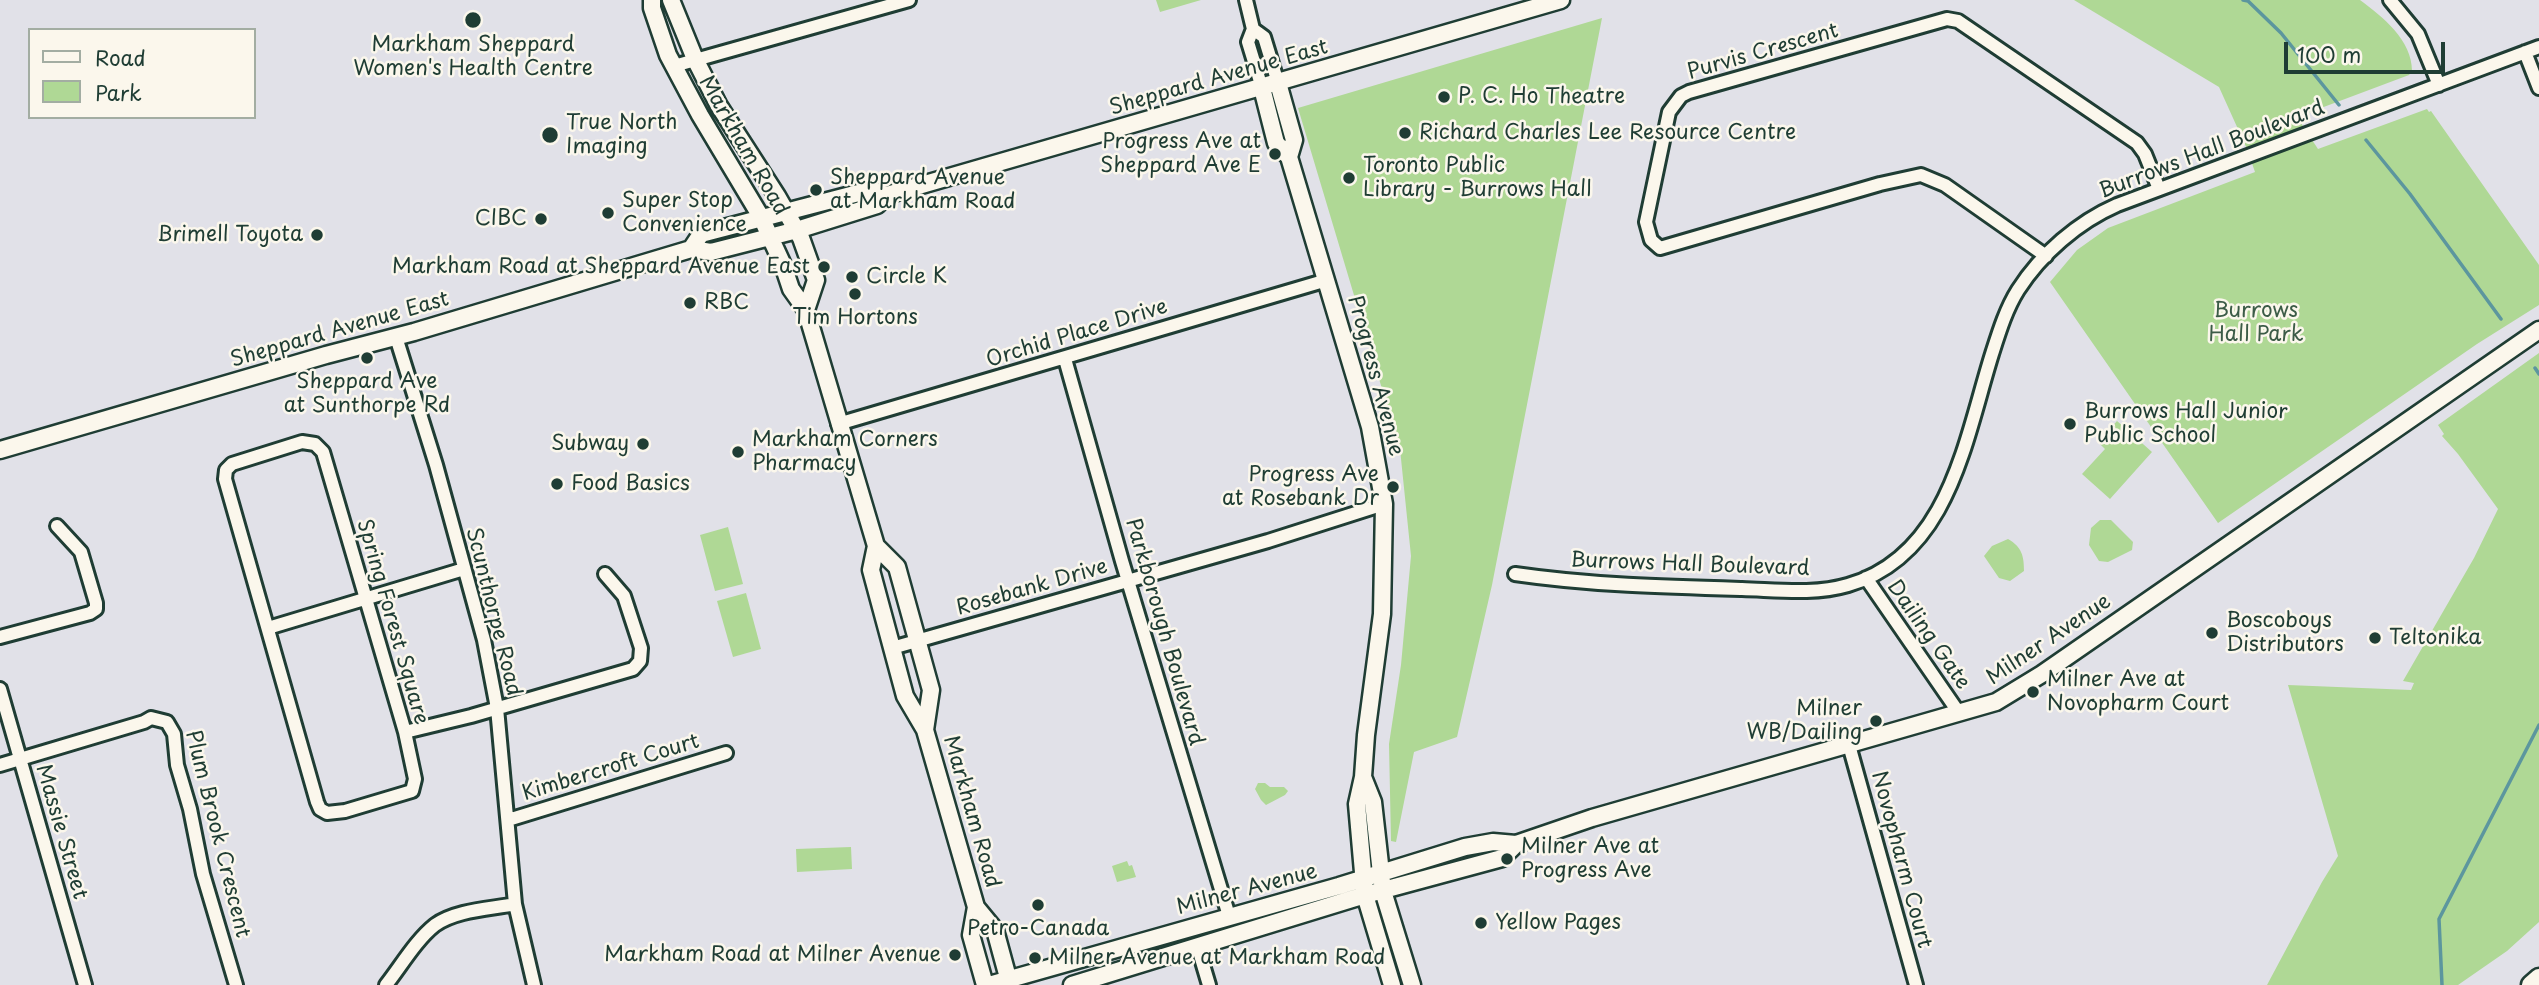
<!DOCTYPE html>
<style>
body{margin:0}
#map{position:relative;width:2539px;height:985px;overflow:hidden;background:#e1e1e8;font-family:"Playpen Sans",sans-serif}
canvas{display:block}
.legend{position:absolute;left:28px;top:28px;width:228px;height:91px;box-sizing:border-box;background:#fbf7ec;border:2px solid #a3ada2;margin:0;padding:9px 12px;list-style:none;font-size:21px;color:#1f3d34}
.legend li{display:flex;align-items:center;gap:14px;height:35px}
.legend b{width:35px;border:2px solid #a3ada2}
.scale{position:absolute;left:2284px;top:42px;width:161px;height:32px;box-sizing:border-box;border:4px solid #1f3d34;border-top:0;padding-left:9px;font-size:21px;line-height:24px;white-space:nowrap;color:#1f3d34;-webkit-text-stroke:5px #fbf7ec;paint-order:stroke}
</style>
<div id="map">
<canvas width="2539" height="985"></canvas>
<ul class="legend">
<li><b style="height:9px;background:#fbf7ec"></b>Road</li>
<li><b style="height:19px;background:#afd895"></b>Park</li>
</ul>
<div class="scale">100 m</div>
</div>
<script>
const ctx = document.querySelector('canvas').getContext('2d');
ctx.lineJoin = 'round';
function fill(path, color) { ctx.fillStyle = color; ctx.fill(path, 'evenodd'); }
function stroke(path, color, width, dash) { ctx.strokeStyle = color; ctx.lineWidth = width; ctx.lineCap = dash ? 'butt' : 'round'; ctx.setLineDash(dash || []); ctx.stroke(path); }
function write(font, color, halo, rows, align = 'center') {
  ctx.font = font + ' "Playpen Sans",sans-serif'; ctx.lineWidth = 5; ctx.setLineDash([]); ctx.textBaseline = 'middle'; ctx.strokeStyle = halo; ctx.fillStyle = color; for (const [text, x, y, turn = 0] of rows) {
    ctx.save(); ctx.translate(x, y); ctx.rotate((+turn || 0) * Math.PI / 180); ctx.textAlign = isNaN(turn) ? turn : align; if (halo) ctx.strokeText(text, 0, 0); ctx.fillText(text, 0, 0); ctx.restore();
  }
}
fill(new Path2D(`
 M1156,0H1201L1160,12Z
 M2074,0H2360C2383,17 2412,40 2412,71L2409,75L2297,117L2318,149L2427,109L2429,112L2431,111L2539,265V305L2477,344L2218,523L2050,282L2077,250L2108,228L2255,172L2247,149L2219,87Z
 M1602,18L1492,585L1457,737L1414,752L1396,842L1391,841L1389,744L1401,665L1411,556L1400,449L1298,108Z
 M2539,353V922L2507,951L2458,985H2267L2322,882L2338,856L2288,685L2411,690L2414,683L2403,681L2474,558L2498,509L2458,454L2442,436L2444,434L2438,425Z
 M2117,421L2152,452L2110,499L2082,474L2105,449L2098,442Z
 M2100,520H2111L2133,542L2132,550L2108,562L2099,561L2089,545L2091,528Z
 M728,527L743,584L715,591L700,535Z
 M2008,539C2022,547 2024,556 2024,571L2010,581L1999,578L1984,556L1992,546Z
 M746,593L761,649L733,657L717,601Z
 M1258,783H1265L1270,787H1284L1288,791L1285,795L1266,805L1261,800L1255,789Z
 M851,847L852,869L797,872L796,849Z
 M1127,861L1129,866L1132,865L1136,877L1117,882L1112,866Z`), '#afd895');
stroke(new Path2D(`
 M2243,0L2248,1L2281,33L2339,105
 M2366,140L2410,194L2501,319
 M2535,368L2539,374
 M2442,985L2439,919L2539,725`), '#5c969e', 3.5);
const minor = new Path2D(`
 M1246,0L1253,29L1248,42L1262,88
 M2390,0L2418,34L2439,85
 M1253,29L1264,37L1278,83
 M2525,52L2539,88
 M674,66L909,0
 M2046,256L1945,185L1921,175L1880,184L1660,248L1651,240L1646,222L1669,112L1681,96L1689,92L1947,19L1958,21L2137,143L2145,154L2159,189
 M396,337L436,465L484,640L497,708L515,904L534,985
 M1065,359L1122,561L1229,916
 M838,424L1327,280
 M302,442L315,444L323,452L405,732L415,779L412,791L345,811L327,813L320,809L317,802L225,479L226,470L232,464Z
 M1515,574C1590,585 1667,587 1742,589C1777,590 1814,595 1848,585C1949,556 1965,440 1992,354C1999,332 2006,309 2018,290C2041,254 2078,222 2117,205L2539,47
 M1866,578L1959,713
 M268,628L464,569
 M0,637L90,613L96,609V603L81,552L57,526
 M892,648L1268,541L1384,504
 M0,689L85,985
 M405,732L471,716L633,669L640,661L641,648L624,596L605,574
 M1849,745L1916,985
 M0,765L144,722L151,718L167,722L174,734L177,765L190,809L203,874L236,985
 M508,820L726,753
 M1198,948L1209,985
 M386,985C401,966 416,940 435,925C456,910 490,909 515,904`);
const major = new Path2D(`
 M652,0V8L668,55L700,115L761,217L783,265L791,289L806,310L876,546L897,567L931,690L925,730
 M671,0L695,59L719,106L777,196L801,238L816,280L806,310
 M1278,83L1294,140L1289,157
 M1262,88L1276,143L1289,157L1370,427L1384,504L1382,614L1366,735L1363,777L1357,804L1365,895L1392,985
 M691,249L701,234L870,190L887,195
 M0,450L326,355L414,332L691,249L711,252L797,230L877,205L887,195L1561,0
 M876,546L871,570L905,696L925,730L976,907L971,935L985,985
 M1363,777L1373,802L1383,891L1412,985
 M976,907L995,930L1010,985
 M989,985L1339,886L1465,847L1493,842L1516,844L1592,818L1996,702L2042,674L2539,330
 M1072,985L1365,895L1502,858L1516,844`);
const highway = new Path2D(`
 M2531,985L2539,978`);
stroke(minor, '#1f3d34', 18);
stroke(major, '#1f3d34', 21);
stroke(highway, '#1f3d34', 23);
stroke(minor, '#fbf7ec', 12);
stroke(major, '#fbf7ec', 16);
stroke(highway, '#fbf7ec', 18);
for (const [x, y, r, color] of [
 [473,20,9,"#1f3d34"],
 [1444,97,7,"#1f3d34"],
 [1405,133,7,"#1f3d34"],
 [550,135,9,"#1f3d34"],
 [1275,154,7,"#1f3d34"],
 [1349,178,7,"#1f3d34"],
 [816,190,7,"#1f3d34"],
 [608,213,7,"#1f3d34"],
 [541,219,7,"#1f3d34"],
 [317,235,7,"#1f3d34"],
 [824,267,7,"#1f3d34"],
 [852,277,7,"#1f3d34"],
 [855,294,7,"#1f3d34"],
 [690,303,7,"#1f3d34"],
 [367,358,7,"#1f3d34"],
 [2070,424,7,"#1f3d34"],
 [643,444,7,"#1f3d34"],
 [738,452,7,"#1f3d34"],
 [557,484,7,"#1f3d34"],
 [1393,487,7,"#1f3d34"],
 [2212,633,7,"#1f3d34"],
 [2375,638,7,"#1f3d34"],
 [2033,692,7,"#1f3d34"],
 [1876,721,7,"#1f3d34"],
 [1507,859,7,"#1f3d34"],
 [1038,905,7,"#1f3d34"],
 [1481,923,7,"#1f3d34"],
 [955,955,7,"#1f3d34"],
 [1035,958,7,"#1f3d34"]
]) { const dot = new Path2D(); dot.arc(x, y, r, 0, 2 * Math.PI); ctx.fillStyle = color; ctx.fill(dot); stroke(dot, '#fbf7ec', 2.5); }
write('21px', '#1f3d34', '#fbf7ec', [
 ["Markham Sheppard",473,45,"center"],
 ["Women's Health Centre",473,69,"center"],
 ["P. C. Ho Theatre",1458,97],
 ["True North",566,123],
 ["Imaging",566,147],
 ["Richard Charles Lee Resource Centre",1419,133],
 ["Progress Ave at",1261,142,"right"],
 ["Sheppard Ave E",1261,166,"right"],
 ["Toronto Public",1363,166],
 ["Library - Burrows Hall",1363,190],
 ["Sheppard Avenue",830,178],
 ["at Markham Road",830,202],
 ["Super Stop",622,201],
 ["Convenience",622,225],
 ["CIBC",527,219,"right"],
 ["Brimell Toyota",303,235,"right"],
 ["Markham Road at Sheppard Avenue East",810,267,"right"],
 ["Circle K",866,277],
 ["RBC",704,303],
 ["Tim Hortons",855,318,"center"],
 ["Sheppard Ave",367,382,"center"],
 ["at Sunthorpe Rd",367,406,"center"],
 ["Burrows Hall Junior",2084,412],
 ["Public School",2084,436],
 ["Markham Corners",752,440],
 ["Pharmacy",752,464],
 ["Subway",629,444,"right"],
 ["Progress Ave",1379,475,"right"],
 ["at Rosebank Dr",1379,499,"right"],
 ["Food Basics",571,484],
 ["Boscoboys",2226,621],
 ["Distributors",2226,645],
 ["Teltonika",2389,638],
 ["Milner Ave at",2047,680],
 ["Novopharm Court",2047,704],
 ["Milner",1862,709,"right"],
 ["WB/Dailing",1862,733,"right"],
 ["Milner Ave at",1521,847],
 ["Progress Ave",1521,871],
 ["Yellow Pages",1495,923],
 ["Petro-Canada",1038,929,"center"],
 ["Markham Road at Milner Avenue",941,955,"right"],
 ["Milner Avenue at Markham Road",1049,958]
], 'left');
write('21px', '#1f3d34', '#fbf7ec', [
 ["Purvis Crescent",1763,52,-16],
 ["Sheppard Avenue East",1219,78,-16],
 ["Markham Road",743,146,60],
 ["Burrows Hall Boulevard",2212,150,-21],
 ["Sheppard Avenue East",340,330,-16],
 ["Orchid Place Drive",1077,334,-17],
 ["Progress Avenue",1375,376,75],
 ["Burrows Hall Boulevard",1690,565,2],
 ["Rosebank Drive",1032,588,-16],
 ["Scunthorpe Road",493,612,76],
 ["Spring Forest Square",392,622,74],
 ["Parkborough Boulevard",1164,632,74],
 ["Dailing Gate",1928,635,55],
 ["Milner Avenue",2049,640,-34],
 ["Kimbercroft Court",611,768,-17],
 ["Markham Road",971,812,74],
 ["Massie Street",61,832,74],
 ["Plum Brook Crescent",217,834,76],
 ["Novopharm Court",1901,860,75],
 ["Milner Avenue",1247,890,-15]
]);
write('21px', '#3c5c47', '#fbf7ec', [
 ["Burrows",2256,311],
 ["Hall Park",2256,335]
]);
</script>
